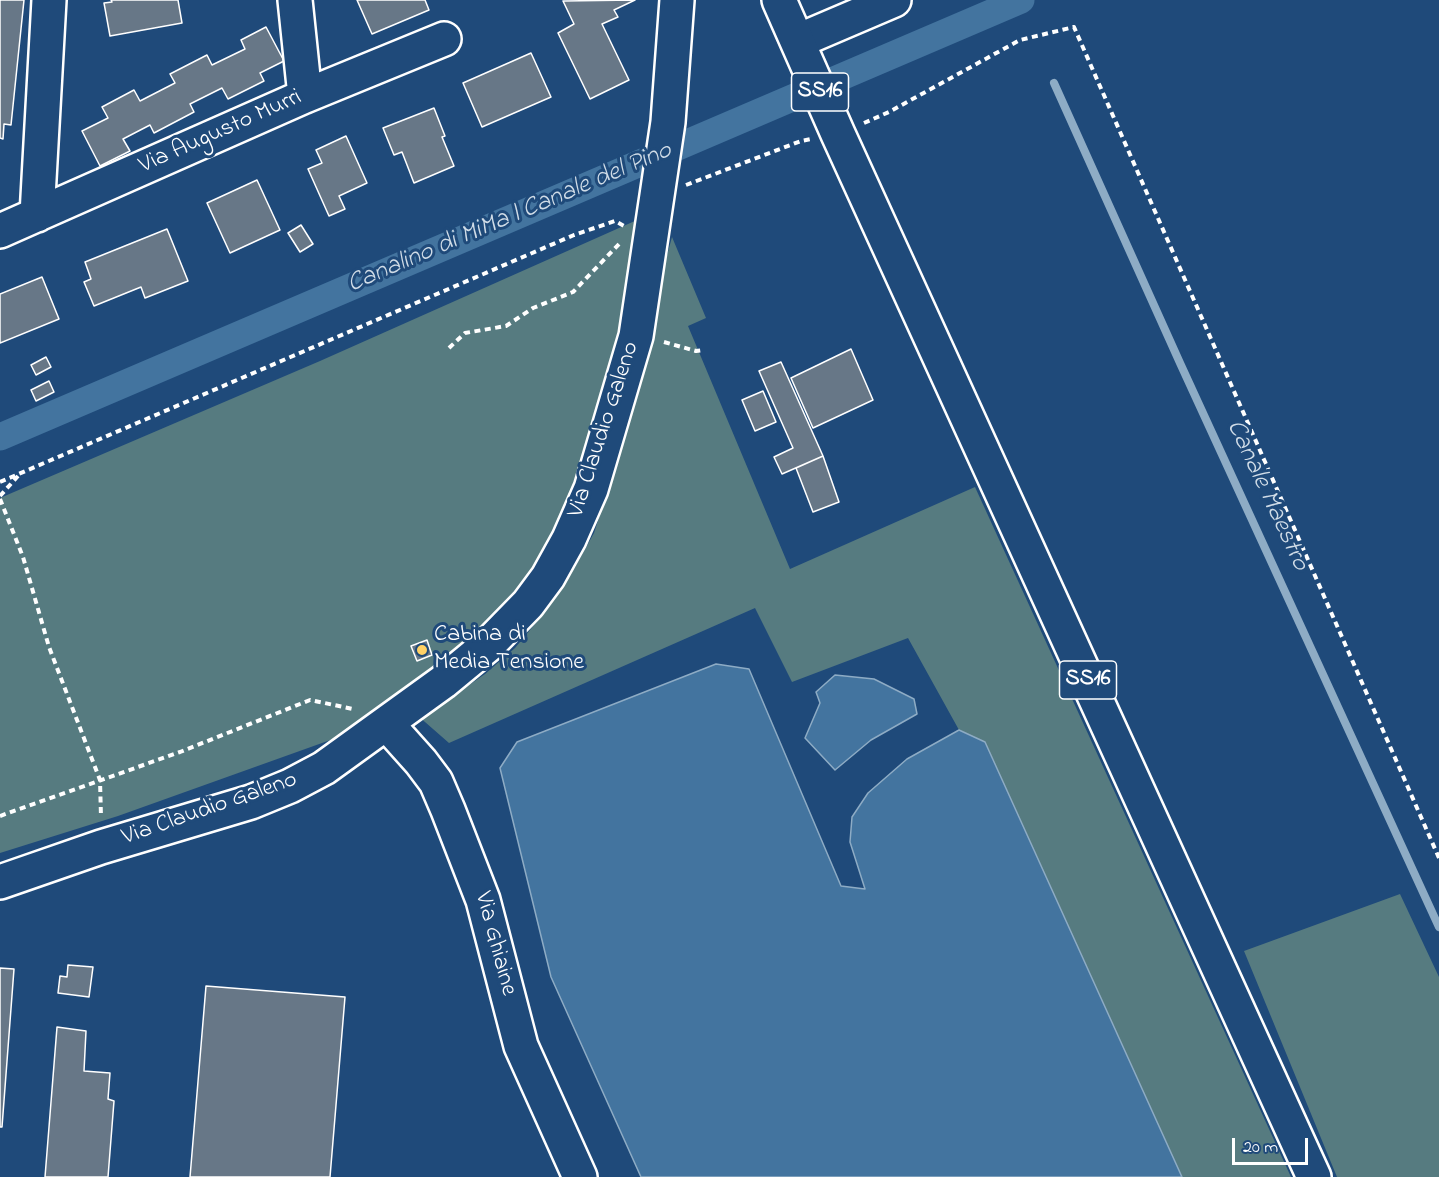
<!DOCTYPE html>
<style>
body{margin:0}
#map{position:relative;width:1439px;height:1177px;overflow:hidden;background:#1f4a7a;font-family:"Indie Flower",sans-serif}
canvas{display:block}
.scale{position:absolute;left:1232px;top:1138px;width:76px;height:27px;box-sizing:border-box;border:3px solid #fff;border-top:0;padding-left:8px;font-size:18px;line-height:21px;white-space:nowrap;color:#fff;-webkit-text-stroke:4px #1f4a7a;paint-order:stroke}
</style>
<div id="map">
<canvas width="1439" height="1177"></canvas>
<div class="scale">20 m</div>
</div>
<script>
const ctx = document.querySelector('canvas').getContext('2d');
ctx.lineJoin = 'round';
function fill(path, color) { ctx.fillStyle = color; ctx.fill(path, 'evenodd'); }
function stroke(path, color, width, dash) { ctx.strokeStyle = color; ctx.lineWidth = width; ctx.lineCap = dash ? 'butt' : 'round'; ctx.setLineDash(dash || []); ctx.stroke(path); }
function write(font, color, halo, rows, align = 'center') {
  ctx.font = font + ' "Indie Flower",sans-serif'; ctx.lineWidth = 6; ctx.setLineDash([]); ctx.textBaseline = 'middle'; ctx.strokeStyle = halo; ctx.fillStyle = color; for (const [text, x, y, turn = 0] of rows) {
    ctx.save(); ctx.translate(x, y); ctx.rotate((+turn || 0) * Math.PI / 180); ctx.textAlign = isNaN(turn) ? turn : align; if (halo) ctx.strokeText(text, 0, 0); ctx.fillText(text, 0, 0); ctx.restore();
  }
}
fill(new Path2D(`
 M637,220L626,346L595,439L548,550L484,630L336,738L118,816L0,853V498L320,361Z
 M672,237L706,318L688,326L790,569L975,487L1291,1177H1182L985,742L959,730L908,638L792,682L755,608L449,743L417,715L456,694L485,674L515,648L544,613L575,567L594,533L637,398L648,325Z
 M1400,894L1439,977V1177H1337L1244,951Z`), '#567b80');
const water = new Path2D(`
 M716,664L749,669L841,886L865,889L850,842L852,817L868,793L907,759L959,730L985,742L1182,1177H641L551,977L500,768L517,742Z
 M835,675L874,679L914,699L917,714L871,740L835,770L805,738L820,703L816,692Z`);
fill(water, '#43749f');
stroke(water, '#8eacc5', 1.5);
stroke(new Path2D(`
 M1054,83L1180,363L1439,927`), '#8eacc5', 8);
stroke(new Path2D(`
 M0,437L1021,0`), '#43749f', 27);
const building = new Path2D(`
 M0,0H24L11,125L4,124L3,139L0,138Z
 M111,0H178L182,23L110,36L104,3L112,2Z
 M357,0H425L429,10L372,34Z
 M635,0L614,10L618,17L602,24L629,80L590,99L558,33L574,24L563,1Z
 M266,27L284,61L260,73L264,81L228,99L222,88L190,104L194,112L154,133L150,125L123,139L130,151L100,166L82,131L108,118L102,107L134,90L140,101L175,83L170,74L207,55L212,65L245,49L241,40Z
 M531,53L551,97L482,127L463,83Z
 M434,108L445,136L442,137L454,166L414,183L402,152L394,155L383,128Z
 M346,136L367,183L339,196L345,209L329,216L308,169L322,163L316,150Z
 M257,180L280,230L230,253L207,203Z
 M301,225L313,244L300,252L288,233Z
 M167,229L188,281L145,298L141,287L94,306L84,282L91,279L85,262Z
 M42,277L59,319L0,343V294Z
 M851,349L873,400L813,428L791,378Z
 M46,357L51,367L36,375L31,365Z
 M781,362L823,456L782,474L774,457L793,448L759,371Z
 M49,381L54,392L36,401L31,390Z
 M763,391L776,422L755,431L742,400Z
 M823,456L839,502L813,512L796,468Z
 M427,640L432,655L417,661L411,646Z
 M68,965L93,967L89,997L58,993L60,976L67,977Z
 M0,968L14,969L2,1127H0Z
 M206,986L345,997L330,1177H190Z
 M57,1027L86,1031L84,1071L110,1073L108,1099L114,1101L108,1177H45Z`);
fill(building, '#677787');
stroke(building, '#fff', 1.5);
const minor = new Path2D(`
 M295,0L305,96
 M798,41L894,0
 M37,215L49,0
 M0,231L305,96L444,39
 M387,724L421,762L436,782L448,810L483,900L521,1046L580,1177
 M0,882L101,847L251,802L290,786L324,768L443,682L489,644L528,604L548,577L569,539L591,489L636,336L668,122L677,0`);
const major = new Path2D(`
 M779,0L838,134L1314,1177`);
stroke(minor, '#fff', 38);
stroke(major, '#fff', 38);
stroke(new Path2D(`
 M864,123L889,112L1020,40L1074,27L1439,858
 M686,185L801,141L811,139
 M664,342L696,351L703,350
 M449,348L465,333L506,326L533,308L573,292L620,243
 M0,482L574,235L615,221L624,226
 M0,496L18,476
 M0,499L23,557L49,647L100,780L101,817
 M0,816L180,752L310,700L353,709L354,711`), '#fff', 4, [6, 4.5]);
stroke(minor, '#1f4a7a', 33);
stroke(major, '#1f4a7a', 33);
for (const [x, y, r, color] of [
 [422,650,6,"#ffd166"]
]) { const dot = new Path2D(); dot.arc(x, y, r, 0, 2 * Math.PI); ctx.fillStyle = color; ctx.fill(dot); stroke(dot, '#1f4a7a', 2); }
for (const [x, y, w] of [
 [820,92,57],
 [1088,680,57]
]) { const box = new Path2D(); box.roundRect(x - w / 2, y - 19, w, 38, 4.5); ctx.fillStyle = '#1f4a7a'; ctx.fill(box); stroke(box, '#fff', 1.5); }
write('bold 22px', '#fff', null, [
 ["SS16",820,92],
 ["SS16",1088,680]
]);
write('24px', '#fff', '#1f4a7a', [
 ["Via Augusto Murri",221,133,-24],
 ["Via Claudio Galeno",605,430,-72],
 ["Via Claudio Galeno",210,810,-19],
 ["Via Ghiaine",494,944,75]
]);
write('24px', '#fff', '#1f4a7a', [
 ["Cabina di",434,636],
 ["Media Tensione",434,664]
], 'left');
write('italic 26px', '#d0dce7', '#1f4a7a', [
 ["Canalino di MiMa | Canale del Pino",510,219,-23],
 ["Canale Maestro",1266,496,65]
]);
</script>
